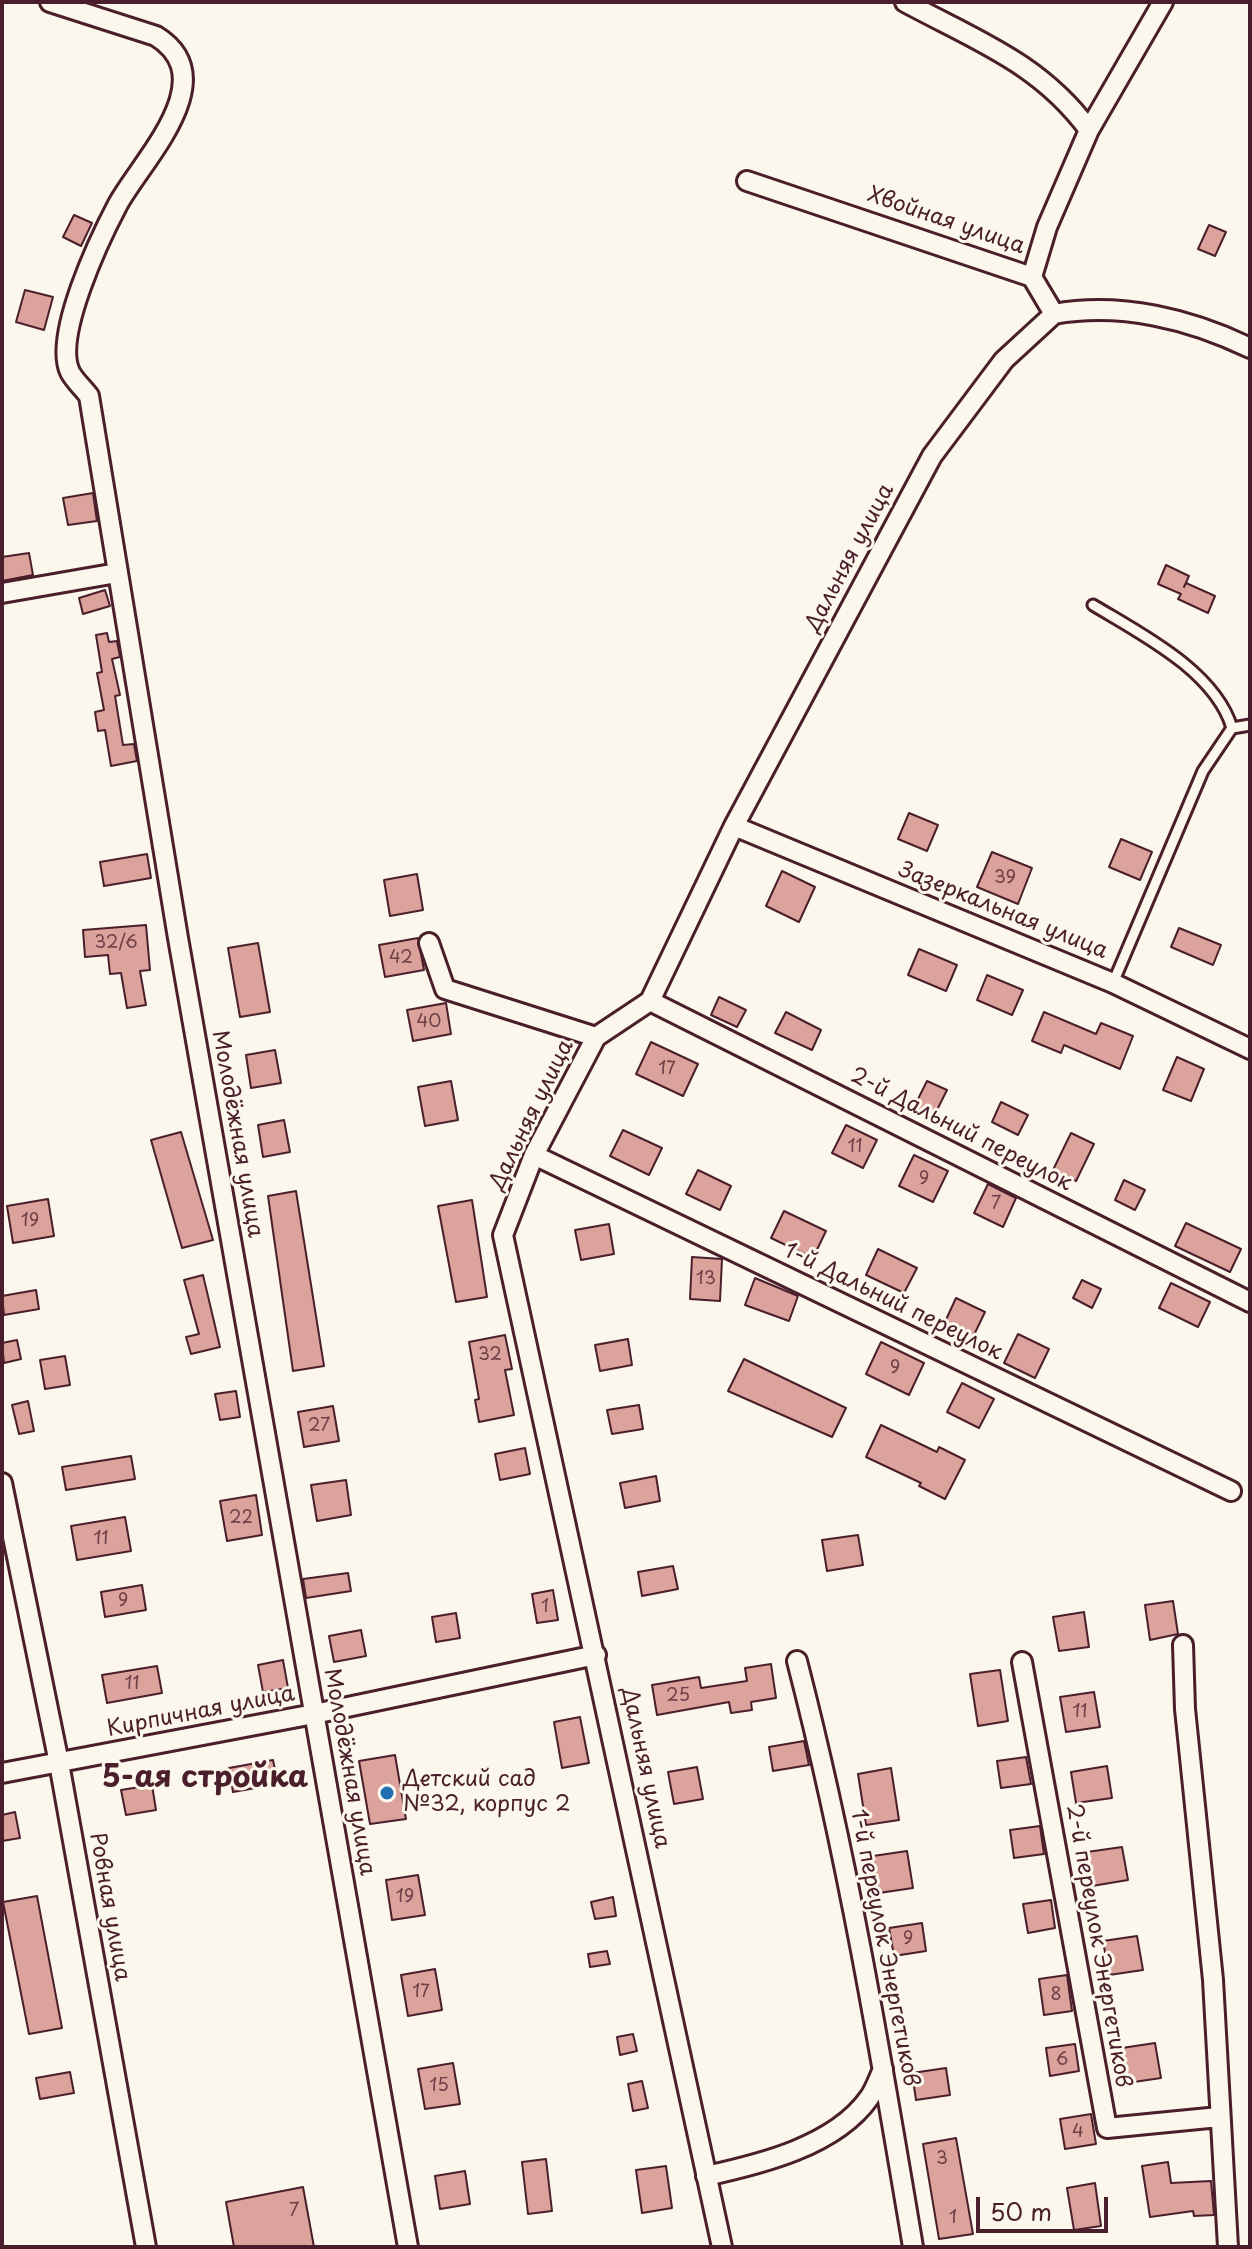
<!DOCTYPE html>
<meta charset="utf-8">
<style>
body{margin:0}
#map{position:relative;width:1252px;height:2249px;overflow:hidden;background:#fbf7ec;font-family:"Playpen Sans",sans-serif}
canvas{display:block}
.frame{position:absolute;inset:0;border:4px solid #4a1f2b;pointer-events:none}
.scale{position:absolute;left:976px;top:2197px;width:132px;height:36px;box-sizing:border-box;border:4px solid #4a1f2b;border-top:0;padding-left:10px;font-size:24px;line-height:28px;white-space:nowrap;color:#4a1f2b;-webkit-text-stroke:6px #fbf7ec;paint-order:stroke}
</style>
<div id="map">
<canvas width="1252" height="2249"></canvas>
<div class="frame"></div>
<div class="scale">50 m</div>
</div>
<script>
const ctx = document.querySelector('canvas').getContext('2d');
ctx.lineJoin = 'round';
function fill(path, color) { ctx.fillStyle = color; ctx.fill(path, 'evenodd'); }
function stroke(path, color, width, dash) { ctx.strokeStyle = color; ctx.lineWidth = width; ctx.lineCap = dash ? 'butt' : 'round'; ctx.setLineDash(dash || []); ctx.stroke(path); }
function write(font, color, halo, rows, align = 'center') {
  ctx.font = font + ' "Playpen Sans",sans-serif'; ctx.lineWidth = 6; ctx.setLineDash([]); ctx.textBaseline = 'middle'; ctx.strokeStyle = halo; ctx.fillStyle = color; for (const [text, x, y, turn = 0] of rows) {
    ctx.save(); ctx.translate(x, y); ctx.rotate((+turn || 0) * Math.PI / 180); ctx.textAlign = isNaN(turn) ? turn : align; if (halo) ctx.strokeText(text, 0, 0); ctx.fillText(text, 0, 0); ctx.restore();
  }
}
const building = new Path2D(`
 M74,215L92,223L81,246L63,237Z
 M1209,225L1226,232L1215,256L1198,249Z
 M25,290L53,297L44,330L16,322Z
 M93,493L97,521L68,525L63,498Z
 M29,553L33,575L2,581V557Z
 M1166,565L1189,576L1184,587L1186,583L1215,596L1208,613L1178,599L1181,594L1158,584Z
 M105,590L110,606L83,614L79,598Z
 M107,633L109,642L117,641L120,657L112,659L120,695L115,696L123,745L134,744L137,761L111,766L105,730L98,731L95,712L104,710L97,673L102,672L96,635Z
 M909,813L938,825L927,851L898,839Z
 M1121,839L1152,852L1140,880L1109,867Z
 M992,852L1032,868L1018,904L977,887Z
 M147,854L151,878L104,886L100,862Z
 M782,871L815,887L799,922L766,906Z
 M417,874L423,910L390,916L384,880Z
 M146,925L150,970L140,971L146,1005L127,1008L121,973L110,974L108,955L85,957L83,930Z
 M1179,928L1221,945L1213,965L1171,947Z
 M418,938L424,970L385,977L379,945Z
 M258,943L270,1012L240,1017L228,948Z
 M919,949L957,965L946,991L908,975Z
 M987,975L1023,990L1012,1015L977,1000Z
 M719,997L746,1010L737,1027L711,1015Z
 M446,1003L451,1034L413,1041L407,1010Z
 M786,1012L821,1030L812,1050L775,1033Z
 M1044,1012L1096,1034L1101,1023L1133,1036L1120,1069L1064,1045L1061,1053L1032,1041Z
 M651,1042L698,1064L683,1096L636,1074Z
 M275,1050L281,1083L251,1088L246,1055Z
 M1177,1057L1204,1069L1191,1101L1163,1090Z
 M451,1081L458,1120L425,1126L418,1087Z
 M927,1081L947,1090L934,1116L914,1107Z
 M1001,1102L1028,1115L1018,1135L992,1122Z
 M284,1120L290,1152L263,1157L258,1125Z
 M846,1125L877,1140L863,1168L832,1153Z
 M623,1130L662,1148L649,1175L610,1156Z
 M181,1132L213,1240L182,1248L151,1140Z
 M1071,1133L1094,1144L1076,1181L1053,1170Z
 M914,1155L948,1171L933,1202L899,1186Z
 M698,1170L731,1186L720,1210L686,1194Z
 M1124,1180L1145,1190L1135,1210L1115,1200Z
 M988,1184L1016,1198L1003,1227L974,1213Z
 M296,1191L324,1366L293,1371L268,1196Z
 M48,1199L54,1236L13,1243L7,1206Z
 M472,1200L487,1297L456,1302L438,1206Z
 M784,1211L826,1231L813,1258L771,1238Z
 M1186,1223L1241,1249L1230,1272L1175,1246Z
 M609,1224L614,1254L581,1260L575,1230Z
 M878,1249L917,1268L904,1293L866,1275Z
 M692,1257L722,1259L720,1301L690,1299Z
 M203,1275L220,1347L191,1354L186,1337L199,1334L184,1280Z
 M755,1278L798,1296L789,1321L745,1305Z
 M1082,1280L1101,1289L1092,1308L1073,1298Z
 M1171,1283L1210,1302L1198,1327L1159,1308Z
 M36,1290L39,1309L4,1315L2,1296Z
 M956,1298L985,1312L973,1337L944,1324Z
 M1018,1334L1049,1349L1035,1378L1004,1363Z
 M505,1335L512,1369L505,1370L514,1415L479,1422L475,1400L479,1399L469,1342Z
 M628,1339L632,1365L600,1371L595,1345Z
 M17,1340L21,1359L4,1363L2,1343Z
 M881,1342L924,1363L909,1395L866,1374Z
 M65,1356L70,1385L45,1389L40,1360Z
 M744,1359L846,1408L832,1437L728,1391Z
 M962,1383L994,1399L979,1428L947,1412Z
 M236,1391L240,1417L220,1420L215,1394Z
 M28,1401L34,1431L19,1434L12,1405Z
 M639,1405L643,1429L612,1434L607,1410Z
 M333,1406L339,1441L304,1447L298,1412Z
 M881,1425L937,1452L939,1447L965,1460L945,1499L919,1486L921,1483L866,1457Z
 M525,1448L530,1474L500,1480L495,1454Z
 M131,1456L135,1479L66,1490L62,1467Z
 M656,1476L660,1501L625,1508L620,1483Z
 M346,1480L351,1515L317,1521L311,1485Z
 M256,1495L262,1535L227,1541L220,1501Z
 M125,1517L131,1551L77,1560L71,1526Z
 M858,1535L863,1565L827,1571L822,1540Z
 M673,1566L678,1589L642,1596L638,1572Z
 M348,1573L351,1591L306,1598L303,1579Z
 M142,1585L146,1610L105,1617L101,1592Z
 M553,1590L558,1620L537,1623L532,1594Z
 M1173,1601L1178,1634L1150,1640L1145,1605Z
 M1084,1612L1089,1647L1059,1651L1053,1617Z
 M456,1613L460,1638L436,1642L432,1617Z
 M361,1630L366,1656L334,1662L329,1636Z
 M283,1660L288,1688L263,1692L258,1665Z
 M771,1664L776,1698L751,1702L752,1710L731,1713L729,1702L657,1715L652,1685L699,1677L701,1688L747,1681L745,1668Z
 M157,1666L162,1693L107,1703L102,1675Z
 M1000,1670L1008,1721L978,1726L970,1674Z
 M1094,1692L1100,1727L1066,1732L1060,1697Z
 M580,1717L589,1763L562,1768L554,1722Z
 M804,1741L809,1765L773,1771L769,1747Z
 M395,1755L406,1819L370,1824L359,1761Z
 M1026,1757L1031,1784L1001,1788L997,1761Z
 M273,1760L278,1784L233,1792L229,1768Z
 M1107,1766L1112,1798L1076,1803L1071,1772Z
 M697,1767L703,1799L674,1804L668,1772Z
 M891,1768L899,1820L866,1825L858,1774Z
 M152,1785L156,1810L126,1815L121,1790Z
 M15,1812L20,1838L2,1841V1815Z
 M1040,1826L1044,1854L1014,1858L1010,1830Z
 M1122,1847L1128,1880L1092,1886L1087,1852Z
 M907,1851L913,1888L879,1893L873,1856Z
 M418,1875L425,1915L392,1920L386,1880Z
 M37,1896L62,2028L29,2034L3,1902Z
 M613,1897L616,1916L595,1919L591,1902Z
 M1051,1900L1055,1928L1028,1933L1023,1904Z
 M922,1923L926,1951L894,1956L889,1928Z
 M1137,1936L1143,1970L1109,1975L1103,1941Z
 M607,1951L610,1964L590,1967L588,1954Z
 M435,1969L442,2010L408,2016L401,1975Z
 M1067,1975L1072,2011L1044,2015L1039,1979Z
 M633,2034L637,2051L620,2055L617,2037Z
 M1155,2043L1161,2078L1127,2083L1122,2048Z
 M1075,2044L1079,2071L1050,2076L1046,2048Z
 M453,2063L460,2104L425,2109L418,2069Z
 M946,2068L950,2095L916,2100L912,2073Z
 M70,2072L74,2093L40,2099L36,2078Z
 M642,2081L648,2108L633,2111L628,2084Z
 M1091,2114L1096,2144L1065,2149L1060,2119Z
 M956,2138L973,2234L939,2239L923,2144Z
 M546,2159L552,2211L528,2214L522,2162Z
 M1168,2162L1171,2183L1211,2181L1214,2215L1194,2216L1193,2211L1150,2217L1142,2166Z
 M666,2166L672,2208L642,2213L636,2170Z
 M465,2171L470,2204L440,2209L435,2176Z
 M1095,2183L1101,2226L1074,2230L1067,2188Z
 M303,2187L314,2247H234L226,2202Z`);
fill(building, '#dca29c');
stroke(building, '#4a1f2b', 2);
const lane = new Path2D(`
 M1093,605C1141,634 1215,671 1232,728
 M1113,983L1203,771L1232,728L1250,725`);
const street = new Path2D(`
 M50,2L156,36C225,79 142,160 118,204C100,238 53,336 70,372C74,380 83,388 89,396L178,938L408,2247
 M905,2C975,40 1040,63 1089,130
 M747,181L1032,277L1054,314C1121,302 1190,319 1250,348
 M1032,277L1047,227L1089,130L1163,2
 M2,593L117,573
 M734,826L1113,983L1250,1049
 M429,943L445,989L596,1037
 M650,1001L1250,1302
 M534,1155L1231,1491
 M2,1483L59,1763L146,2247
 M1183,1645L1185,1709L1213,1980L1228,2247
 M797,1661C847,1854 880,2050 913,2247
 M1022,1662L1107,2128L1219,2117
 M2,1773L314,1714L596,1655
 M706,2176C761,2164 835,2146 869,2098C875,2090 879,2078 883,2069
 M722,2247L503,1235L534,1155L596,1037L650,1001L734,826L932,456L1004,360L1054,314`);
stroke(lane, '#4a1f2b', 15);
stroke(street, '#4a1f2b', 24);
stroke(lane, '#fbf7ec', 9);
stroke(street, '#fbf7ec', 18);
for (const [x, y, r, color] of [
 [387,1793,8,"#1f6fb2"]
]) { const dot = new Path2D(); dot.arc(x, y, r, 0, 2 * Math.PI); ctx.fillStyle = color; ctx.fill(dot); stroke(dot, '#fbf7ec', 3); }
write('18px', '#6e4047', null, [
 ["39",1005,878],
 ["32/6",116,943],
 ["42",401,958],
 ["40",429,1022],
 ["17",667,1069],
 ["11",855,1147],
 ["9",924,1179],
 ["7",996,1204],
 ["19",30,1221],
 ["13",706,1279],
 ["32",490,1355],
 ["9",895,1368],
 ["27",319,1426],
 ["22",241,1518],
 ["11",101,1539],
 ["9",123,1601],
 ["1",545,1607],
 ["11",132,1684],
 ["25",678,1696],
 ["11",1080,1712],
 ["19",405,1897],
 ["9",908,1939],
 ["17",421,1992],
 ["8",1056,1995],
 ["6",1062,2060],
 ["15",439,2086],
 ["4",1078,2132],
 ["3",942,2159],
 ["7",294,2211],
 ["1",953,2218]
]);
write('22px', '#4a1f2b', '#fbf7ec', [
 ["Хвойная улица",946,221,19],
 ["Дальняя улица",850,558,-62],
 ["Зазеркальная улица",1003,911,22],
 ["Дальняя улица",532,1115,-64],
 ["2-й Дальний переулок",961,1130,27],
 ["Молодёжная улица",237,1134,80],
 ["1-й Дальний переулок",893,1302,26],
 ["Кирпичная улица",201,1712,-11],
 ["Дальняя улица",645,1768,78],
 ["Молодёжная улица",349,1772,80],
 ["Ровная улица",109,1907,80],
 ["2-й переулок Энергетиков",1098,1946,80],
 ["1-й переулок Энергетиков",884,1948,79]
]);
write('22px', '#4a1f2b', '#fbf7ec', [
 ["Детский сад",403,1780],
 ["№32, корпус 2",403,1805]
], 'left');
write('bold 30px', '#4a1f2b', '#fbf7ec', [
 ["5-ая стройка",205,1779]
]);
</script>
